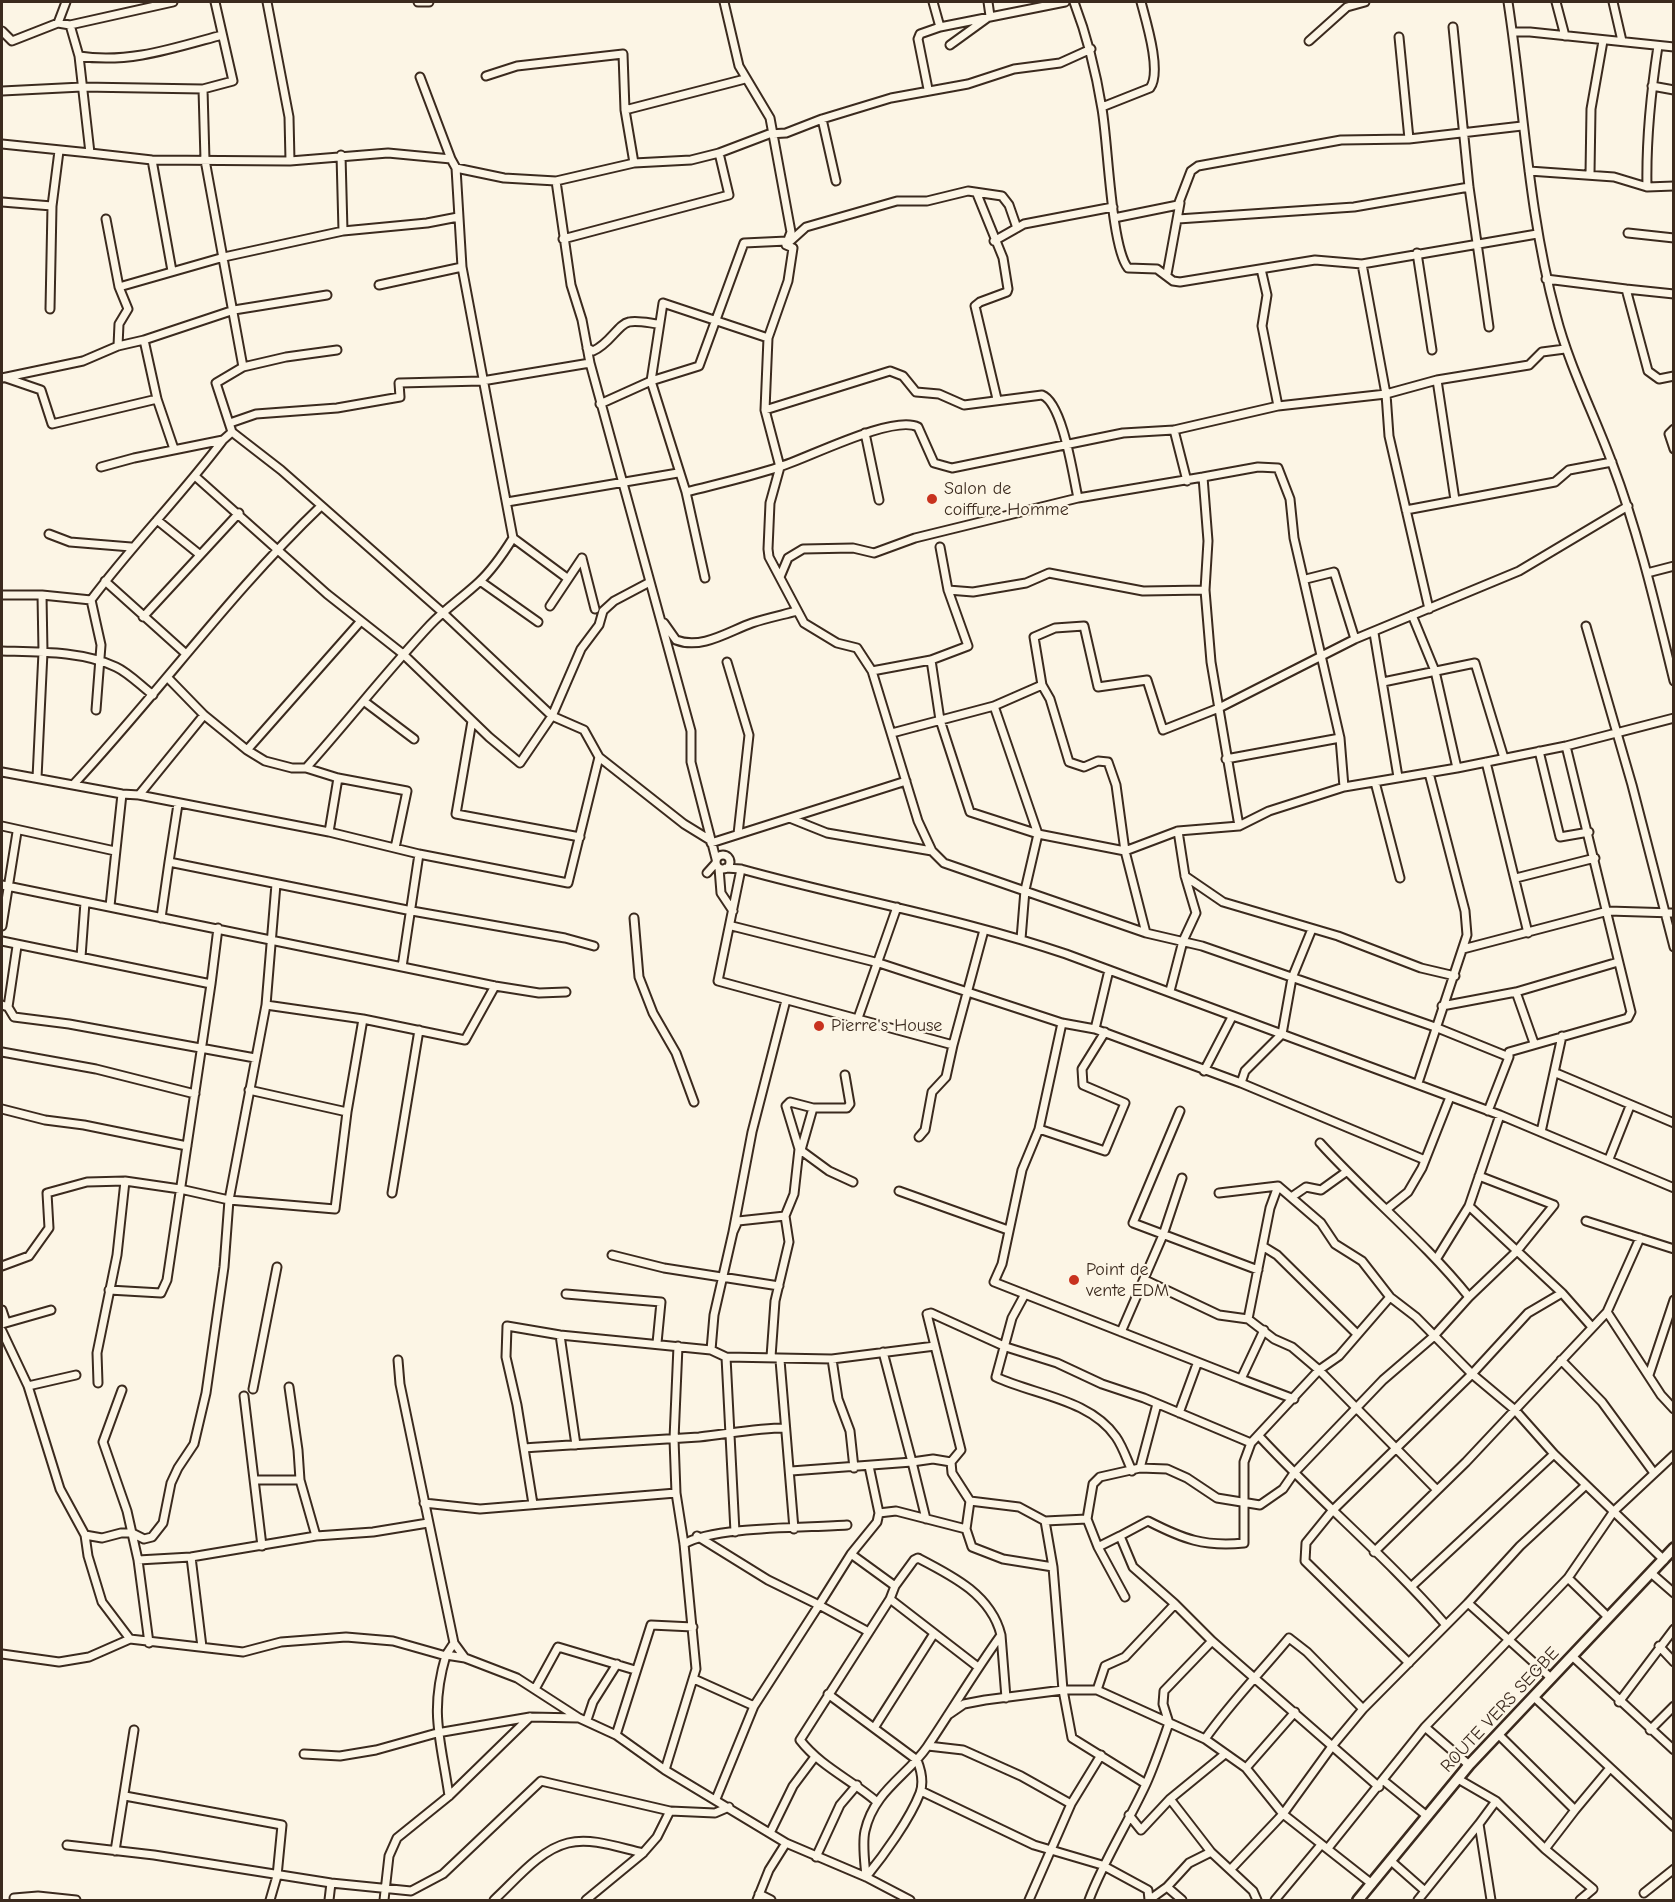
<!DOCTYPE html>
<style>
body{margin:0}
#map{position:relative;width:1675px;height:1902px;overflow:hidden;background:#fcf5e5;font-family:"Comic Neue",sans-serif}
canvas{display:block}
.frame{position:absolute;inset:0;border:3px solid #3b2a1e;pointer-events:none}
</style>
<div id="map">
<canvas width="1675" height="1902"></canvas>
<div class="frame"></div>
</div>
<script>
const ctx = document.querySelector('canvas').getContext('2d');
ctx.lineJoin = 'round';
function stroke(path, color, width, dash) { ctx.strokeStyle = color; ctx.lineWidth = width; ctx.lineCap = dash ? 'butt' : 'round'; ctx.setLineDash(dash || []); ctx.stroke(path); }
function write(font, color, halo, rows, align = 'center') {
  ctx.font = font + ' "Comic Neue",sans-serif'; ctx.lineWidth = 4.5; ctx.setLineDash([]); ctx.textBaseline = 'middle'; ctx.strokeStyle = halo; ctx.fillStyle = color; for (const [text, x, y, turn = 0] of rows) {
    ctx.save(); ctx.translate(x, y); ctx.rotate((+turn || 0) * Math.PI / 180); ctx.textAlign = isNaN(turn) ? turn : align; if (halo) ctx.strokeText(text, 0, 0); ctx.fillText(text, 0, 0); ctx.restore();
  }
}
const minor = new Path2D(`
 M215,2L233,81L203,89L205,160L243,367L216,383L232,432L281,470L442,612L552,716L584,730L599,757L684,824L710,840
 M267,2L289,117L290,161
 M418,2H429
 M724,2L739,66L770,118L791,232L786,245L793,248L788,281L768,338L765,410L780,467L770,503L768,549L769,557L804,623L837,643L857,648L872,671L931,660L968,646L948,590L940,547
 M933,2L940,27
 M1074,2C1087,36 1096,72 1102,109C1108,142 1111,247 1128,268L1157,269L1173,281L1180,282L1315,260L1362,264L1537,234
 M1508,2C1524,106 1528,212 1556,315C1569,366 1594,414 1612,463C1639,534 1656,608 1674,681
 M1556,2L1565,36
 M1613,2L1622,41
 M58,23L66,2
 M70,25L173,2
 M1453,27L1469,187L1489,327
 M2,31L12,41L58,23L70,25L79,56L90,153L152,160L290,161L388,153L451,159L456,168L504,178L556,181L634,163L691,160L719,153L769,134L786,133L822,119L891,98L968,84L1014,69L1060,63L1091,49
 M1513,32H1530L1674,47
 M1399,37L1409,139
 M1309,41L1347,7L1365,2
 M950,45L990,16L988,2
 M79,56C128,64 174,48 222,35
 M486,76L517,66L623,54L625,110L634,163
 M420,77L451,159
 M1652,86L1674,90
 M928,89L918,39L920,34L940,27L1065,2
 M2,91L82,87L203,89
 M1102,107L1150,88C1162,72 1146,21 1141,2
 M625,110L745,79
 M822,119L836,181
 M2,144L90,153
 M341,155L343,231
 M152,160L172,271
 M1529,171L1614,177L1647,187L1674,186
 M1590,174L1591,109L1603,41
 M556,181L571,285L582,320L590,363L691,731V762L716,859
 M1647,187C1646,139 1651,92 1658,46
 M977,194L1003,258L1008,289L1007,292L980,302L975,306L997,399
 M2,202L52,206
 M1114,218L1178,205L1191,171L1198,166L1341,140L1409,139L1522,126
 M106,219L119,287L128,309L119,324L118,346
 M1178,219L1354,207L1469,187
 M1628,233L1674,238
 M563,239L729,195L719,153
 M994,241L1024,224L1113,207
 M1417,253L1432,350
 M1362,264L1386,394L1389,436L1429,609
 M1261,269L1267,295L1262,326L1278,406
 M1167,274L1180,203
 M1546,279L1626,289L1648,371L1659,379L1674,376
 M379,285L462,267
 M119,287L224,257L343,231L427,223L458,217
 M1626,289L1674,294
 M50,309L52,206L59,151
 M144,340L234,310L327,295
 M587,348L593,351C610,344 618,324 629,322C637,320 649,323 658,324
 M243,367L286,357L337,350
 M2,378L83,361L118,346L144,340L157,399L174,449
 M6,378L41,390L52,424L157,399
 M1437,380L1455,500
 M600,404L651,381L699,366L744,243L787,241L786,245L806,227L897,201H927L968,191L1002,196L1009,205L1017,228
 M765,410L890,371L903,376L916,392L939,394L964,405L1042,395C1063,403 1073,476 1078,498
 M230,423L256,414L337,408L400,397L399,383L482,381L590,363
 M1674,429L1669,434L1674,449
 M1174,430L1187,481
 M865,433L879,500
 M101,467L134,458L223,440L232,432
 M196,477L327,594L403,654L489,737L520,763L552,716L581,649L599,625L603,611L614,601L648,583
 M686,492C717,484 749,477 779,467C806,459 893,414 918,427L934,463L952,468L1123,433L1174,430L1278,406L1386,394L1437,380L1529,365L1542,352L1565,349
 M507,502L678,473
 M1406,510L1555,482L1569,470L1612,462
 M157,520L199,554
 M49,534L70,542L131,547
 M513,538L567,578
 M582,558L595,609
 M1647,573L1674,566
 M780,577L788,558L803,549L853,548L874,553L915,538L1078,498L1203,477
 M705,578L686,492L651,381L663,303L768,338
 M1306,579L1334,572L1355,639
 M105,581L185,653
 M480,581L538,622
 M948,590L973,592L1026,583L1049,573L1143,591L1205,590L1208,541L1203,477L1258,467L1278,468L1290,499L1294,538L1340,738
 M1205,590L1211,662L1239,826
 M2,595H42L91,600C133,544 181,496 223,440
 M91,600L101,645L96,710
 M550,606L582,558
 M1412,615L1435,671L1457,768
 M143,617L239,513
 M664,623L676,640C702,650 729,631 752,623C767,618 782,615 797,611
 M1586,626L1632,785L1674,947
 M1374,633L1398,777
 M2,651C38,652 82,651 116,667C129,673 141,686 153,695
 M931,660L940,720L970,812L1038,834L1125,851L1178,831L1239,826L1269,811L1344,787L1457,768L1566,746L1674,718
 M727,662L749,735L738,834
 M872,671L918,821L932,851
 M168,678L204,715L247,750L265,761L292,768H306L338,778L407,791L395,848
 M1383,682L1475,663L1504,758
 M365,702L414,739
 M472,721L456,814L580,837
 M892,733L994,706
 M247,750L360,622
 M1539,751L1560,837L1589,832
 M1226,759L1340,738L1344,787
 M1486,762L1528,933
 M306,768C348,721 387,671 430,625C445,609 463,597 479,582C493,569 503,554 513,538L462,267L456,168
 M2,772L122,794L139,795L329,832L419,854L568,883L599,757
 M37,778L43,652L42,595
 M1375,782L1400,878
 M73,785C158,694 231,592 321,506
 M139,795L204,715
 M178,804L169,862L412,911L565,938L594,946
 M792,819L827,833L932,851L944,863L1146,933L1202,946L1435,1027L1509,1057
 M2,826L115,851
 M329,832L338,778
 M711,843L906,781
 M716 862a7 7 0 1 1 14 0a7 7 0 1 1-14 0Z
 M719,868L721,893L733,911
 M726,868L741,869C849,899 960,918 1066,954L1500,1115L1674,1188
 M741,869L718,981L953,1045
 M707,873L716,863
 M1185,876L1223,902L1338,936L1421,968L1455,976
 M1516,878L1595,858
 M2,885L495,986L539,993L566,992
 M110,906L122,794
 M161,918L169,862
 M634,918L639,977L653,1013L676,1053L694,1102
 M2,926L17,832
 M732,926L879,963L1062,1023L1095,1029L1109,970
 M1146,933L1125,851L1116,785L1108,762L1098,761L1084,767L1069,762L1050,699L1042,685L1034,637L1055,628L1084,626L1098,687L1147,680L1163,730L1219,708L1355,639L1519,571L1628,506
 M1021,939L1025,890L1038,834L994,706L1042,685
 M2,941L211,984L218,928
 M1463,949L1608,911L1674,913
 M81,957L85,902
 M402,967L419,854
 M1170,991L1183,941L1196,913L1185,876L1178,831
 M1516,992L1534,1043
 M2,1005L8,1007L14,1017L69,1024L255,1058
 M266,1005L363,1019L465,1040L495,986
 M1442,1006L1516,992L1618,962
 M8,1007L17,946
 M858,1018L897,907
 M1062,1023L1039,1129L1022,1170L1002,1264L994,1282L1241,1379
 M1095,1029L1241,1083L1425,1160
 M2,1052L96,1069L195,1094
 M1204,1071L1232,1017
 M1556,1073L1674,1123
 M1241,1083L1245,1071L1282,1034L1292,978L1312,929
 M1418,1083L1467,935L1465,911L1429,773
 M249,1090L347,1112
 M2,1109L45,1120L84,1125L187,1146
 M1180,1111L1133,1223L1258,1270
 M1488,1111L1509,1057V1052L1628,1018L1631,1012L1566,746
 M1039,1129L1105,1151L1125,1103L1083,1085L1082,1069L1105,1032
 M1541,1132L1562,1036
 M919,1137L925,1130L932,1092L946,1077L953,1045L984,930
 M1320,1143C1368,1196 1424,1241 1469,1297
 M799,1149L829,1171L853,1182
 M801,1150L813,1108
 M1609,1159L1630,1106
 M899,1191L1008,1230
 M392,1193L419,1030
 M1219,1193L1278,1186L1321,1223L1335,1244L1362,1261L1390,1297L1416,1317L1472,1374L1515,1410L1554,1454L1664,1560
 M1293,1196L1306,1187L1321,1190L1346,1172
 M1469,1206L1562,1293L1592,1327
 M1387,1209L1408,1192L1422,1168L1450,1097
 M1586,1221L1674,1249
 M733,1232L752,1132L786,1000
 M1264,1247L1277,1255L1357,1334
 M612,1255L664,1268L779,1286
 M1437,1258L1469,1206L1500,1115
 M2,1266L29,1256L49,1228L47,1193L87,1182L125,1181L180,1189L229,1200L335,1209L347,1112L363,1019
 M1145,1280L1219,1315L1248,1319L1274,1339L1292,1347L1319,1370L1437,1490
 M109,1290L161,1293L167,1280L211,984
 M566,1294L661,1302L657,1343
 M1025,1294L1012,1318L996,1377C1034,1395 1090,1399 1116,1437C1123,1447 1127,1460 1132,1471
 M2,1310L6,1322
 M1607,1312L1661,1395L1674,1409
 M1248,1319L1270,1208L1278,1186
 M2,1324L51,1310
 M1264,1330L1241,1379L1294,1399
 M2,1331L28,1386L60,1489L85,1535L88,1556L102,1602L130,1639
 M1121,1332L1163,1235L1182,1178
 M560,1335L576,1445
 M935,1346L961,1450L951,1462
 M711,1350L714,1315L733,1232L738,1221L785,1216
 M883,1352L912,1462L933,1459L951,1462L952,1473L970,1501L966,1529L972,1547L1003,1559L1053,1567L1063,1690L1072,1738L1146,1784
 M726,1357L735,1532
 M771,1357L775,1301L789,1242L785,1216L794,1194L799,1149L786,1106L790,1102L813,1108H847L850,1104L845,1075
 M832,1359L838,1399L850,1431L854,1468
 M398,1360L400,1384L454,1643
 M780,1360L794,1529
 M1561,1360L1602,1402L1654,1473
 M1649,1375L1674,1300
 M98,1383L97,1353L117,1255L125,1181
 M28,1386L76,1375
 M289,1387L298,1450L300,1480L316,1536
 M253,1389L277,1267
 M122,1390L103,1442L127,1511L138,1560L149,1643
 M244,1396L262,1546
 M1179,1413L1197,1364
 M1259,1436C1319,1501 1387,1557 1445,1624
 M524,1448C582,1444 640,1441 699,1437C728,1434 756,1428 785,1428
 M1140,1468L1157,1404
 M791,1471L912,1462L926,1519
 M255,1480H300
 M970,1501L1019,1507L1045,1521L1087,1519
 M424,1503L480,1509L676,1493
 M533,1504L517,1405L506,1357L507,1326L560,1335L711,1350L726,1357L832,1359L935,1346L927,1314L931,1313L1006,1347L1057,1363L1102,1384L1144,1398L1251,1443
 M879,1513L896,1511L966,1529
 M1045,1521L1053,1567
 M85,1535L102,1538L121,1533H132L144,1539L152,1537L163,1523L171,1483L178,1468L194,1444L206,1393L224,1267L229,1200L266,1005L276,884
 M697,1536L768,1580L819,1605L851,1554L877,1522L879,1513L869,1466
 M1120,1536L1148,1521C1183,1539 1204,1547 1244,1543V1462L1251,1443L1319,1370L1339,1356L1390,1297
 M684,1544C714,1526 808,1528 847,1525
 M1098,1547L1120,1536L1133,1567L1175,1604
 M1374,1552L1466,1462L1607,1312L1640,1238
 M851,1554L895,1586
 M191,1557L202,1647
 M138,1560L191,1557L316,1536L373,1532L428,1523
 M1651,1573L1674,1593
 M1568,1578L1608,1617
 M1412,1586L1554,1454
 M1125,1597L1098,1547L1087,1519L1093,1484L1100,1477L1140,1468L1167,1469L1187,1478L1217,1498L1260,1505L1283,1489L1294,1473L1383,1380L1433,1337L1469,1297L1516,1252L1554,1205L1479,1176
 M1468,1603L1551,1678
 M1001,1635L1006,1698
 M1659,1646L1674,1662
 M2,1654L59,1662L89,1657L130,1639L243,1652L281,1642L346,1637L393,1641L446,1656
 M446,1655C429,1713 441,1740 449,1796
 M1572,1656L1674,1750
 M465,1658L454,1643L446,1655L465,1658L517,1678L579,1718L616,1735L665,1770L786,1843L866,1877L910,1900
 M1409,1663L1305,1561L1306,1543L1332,1511L1472,1374L1528,1313L1562,1293
 M694,1679L754,1706
 M535,1689L558,1647L635,1670
 M1097,1690L1105,1666L1125,1657L1175,1604L1212,1641L1379,1787
 M828,1694L917,1760C921,1770 924,1782 920,1793C910,1819 884,1855 866,1877
 M1534,1697L1674,1827
 M1619,1702L1674,1629
 M948,1715L964,1704L985,1700L1063,1690H1097L1205,1739L1246,1768L1283,1814L1372,1884
 M587,1720L593,1702L617,1664
 M1425,1727L1469,1765
 M874,1728L933,1635
 M1650,1730L1674,1706
 M1498,1734L1575,1810L1545,1849
 M616,1735L651,1625L693,1627
 M1205,1739C1230,1703 1261,1672 1289,1638L1307,1652L1363,1709
 M928,1746L963,1750L1021,1776L1071,1804
 M304,1754L340,1756L376,1750L437,1733L530,1717L579,1718
 M1246,1768L1295,1712
 M665,1770L696,1669L684,1544L676,1493L674,1439L678,1346
 M1458,1779L1496,1801L1545,1849L1593,1889L1580,1900
 M1384,1781L1427,1816
 M921,1791L1034,1845L1102,1865L1148,1890L1149,1900
 M125,1796L282,1825L277,1876L270,1900
 M716,1799L754,1706L819,1605L867,1631
 M1170,1799L1211,1852L1253,1891L1257,1900
 M877,1802C852,1780 821,1767 800,1740L890,1599
 M1575,1810L1610,1768
 M1129,1815L1141,1830L1170,1799L1225,1754
 M770,1833L793,1786L814,1758
 M67,1845L154,1855L331,1883L411,1891L443,1874L541,1781L670,1811
 M1328,1848L1425,1727L1568,1578L1614,1511L1674,1455
 M115,1851L134,1730
 M816,1857L840,1805L857,1785
 M1391,1861L1425,1891
 M1231,1869L1283,1814L1333,1745L1363,1709L1468,1603L1520,1546L1586,1485
 M866,1877C865,1863 862,1844 865,1831C874,1791 907,1776 927,1747C952,1710 975,1671 1001,1635C991,1595 953,1576 918,1558L914,1560L895,1586L890,1599L978,1667
 M1644,1893L1674,1869
 M759,1894L771,1900
 M14,1898L38,1896L76,1900
 M329,1900L331,1883
 M384,1900L389,1856L397,1838L449,1796L530,1717
 M494,1900C515,1881 539,1850 568,1843C592,1837 620,1848 643,1853
 M586,1900L643,1853L657,1837L670,1811L715,1813L729,1807
 M757,1900L769,1870L786,1843
 M1029,1900L1071,1804L1101,1755
 M1089,1900C1104,1860 1128,1823 1146,1784C1155,1764 1162,1743 1169,1723L1163,1704L1164,1691L1212,1641
 M1149,1900L1167,1887
 M1182,1900L1167,1887L1189,1863L1211,1852
 M1275,1900L1320,1846
 M1418,1900L1479,1824
 M1491,1900L1479,1824L1496,1801`);
const major = new Path2D(`
 M1358,1900L1469,1765L1674,1548`);
stroke(minor, '#3b2a1e', 11);
stroke(major, '#3b2a1e', 14);
stroke(minor, '#fcf5e5', 7);
stroke(major, '#fcf5e5', 9);
for (const [x, y, r, color] of [
 [932,499,6,"#c8321e"],
 [819,1026,6,"#c8321e"],
 [1074,1280,6,"#c8321e"]
]) { const dot = new Path2D(); dot.arc(x, y, r, 0, 2 * Math.PI); ctx.fillStyle = color; ctx.fill(dot); stroke(dot, '#fcf5e5', 2); }
write('18px', '#3b2a1e', '#fcf5e5', [
 ["Salon de",944,489],
 ["coiffure Homme",944,510],
 ["Pierre's House",831,1026],
 ["Point de",1086,1270],
 ["vente EDM",1086,1291]
], 'left');
write('18px', '#3b2a1e', '#fcf5e5', [
 ["ROUTE VERS SEGBE",1500,1710,-47]
]);
</script>
